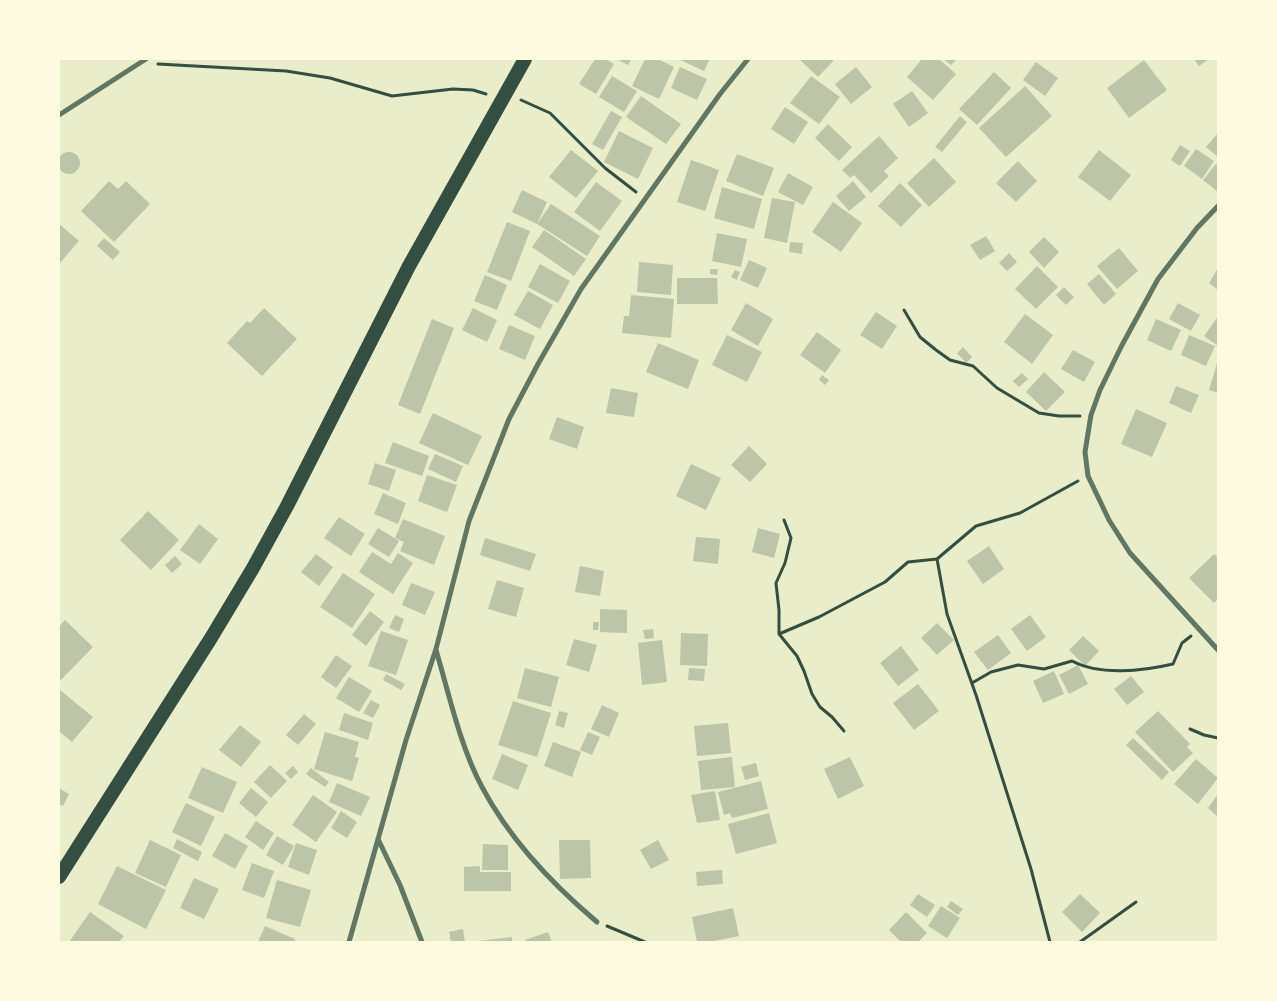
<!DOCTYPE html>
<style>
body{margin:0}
#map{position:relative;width:1277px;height:1001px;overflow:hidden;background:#e9edc9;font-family:"DM Sans",sans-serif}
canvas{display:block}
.frame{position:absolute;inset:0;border:60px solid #fefae0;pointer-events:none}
</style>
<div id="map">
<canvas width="1277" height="1001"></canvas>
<div class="frame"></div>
</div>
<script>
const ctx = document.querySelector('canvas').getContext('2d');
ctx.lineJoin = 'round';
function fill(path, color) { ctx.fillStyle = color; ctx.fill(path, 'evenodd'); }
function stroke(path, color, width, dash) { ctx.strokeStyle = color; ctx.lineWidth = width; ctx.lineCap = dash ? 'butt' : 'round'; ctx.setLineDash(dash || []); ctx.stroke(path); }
fill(new Path2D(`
 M595,59H606L614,64L596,94L579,84Z
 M616,59H631L628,65Z
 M645,59H658L674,67L659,99L632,86Z
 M678,59H710L704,71Z
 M799,59H835L818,77Z
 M922,59H939L956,74L933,100L907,77Z
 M943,59H957L951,65Z
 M1194,59H1209L1199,66Z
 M1144,60L1167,90L1129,118L1107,88Z
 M1036,62L1058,78L1045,96L1023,80Z
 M680,67L707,79L697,100L671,88Z
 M856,67L872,87L851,104L835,84Z
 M994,72L1011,88L977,125L959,109Z
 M612,76L637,91L624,112L599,97Z
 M811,76L840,97L819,124L790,103Z
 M1025,86L1052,116L1006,157L979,128Z
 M912,91L928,113L909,127L893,104Z
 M641,96L681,124L666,144L626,117Z
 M785,107L808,122L794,144L771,129Z
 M611,111L622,117L603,150L592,144Z
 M960,116L967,122L942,152L935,147Z
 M828,124L852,147L839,161L815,138Z
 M619,131L653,148L638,179L604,162Z
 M1218,133V157L1206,147Z
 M879,136L898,158L884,171L889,176L871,193L854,175L850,178L842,170Z
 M1180,145L1190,151L1180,166L1171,160Z
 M1196,149L1214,161L1202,179L1184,166Z
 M571,150L598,171L576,198L549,177Z
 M1099,150L1131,175L1110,201L1078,177Z
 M58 163a11 11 0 1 1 22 0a11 11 0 1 1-22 0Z
 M737,154L774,168L763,196L726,181Z
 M934,158L956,182L929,207L907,183Z
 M691,160L719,170L705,211L677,202Z
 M1018,161L1037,181L1016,202L996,183Z
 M1216,164L1218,166V192L1203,180Z
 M788,173L813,187L803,205L778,192Z
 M109,181L118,189L126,181L150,204L114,242L81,211Z
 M853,181L866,197L849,211L836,196Z
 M596,182L622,201L600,231L574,212Z
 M900,183L922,205L901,227L878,206Z
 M722,187L762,199L754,229L714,218Z
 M522,190L547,202L537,224L551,204L600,236L587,256L537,224L512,212Z
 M772,198L795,202L787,243L764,238Z
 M833,202L862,223L841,252L812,232Z
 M507,222L530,231L511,281L487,272Z
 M59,224L79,241L59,264Z
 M544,230L586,259L574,276L532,247Z
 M717,233L747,239L741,267L712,261Z
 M986,236L995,251L980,260L970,245Z
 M1044,237L1059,252L1044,268L1029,252Z
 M104,238L120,252L113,260L97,246Z
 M790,242L803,243L802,254L789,252Z
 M1119,248L1138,271L1117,289L1097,266Z
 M1009,253L1017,262L1007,271L999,263Z
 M749,260L767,268L758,288L740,280Z
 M639,262L673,265L671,295L637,292Z
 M540,264L570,281L558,303L528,287Z
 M1037,266L1058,287L1036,309L1015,289Z
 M1218,268V290L1209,283Z
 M710,269H718L717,275L710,274Z
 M735,270L740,272L737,280L731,277Z
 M1099,274L1116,294L1104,305L1087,284Z
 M485,275L507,285L497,310L474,301Z
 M677,278H717L718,304H677Z
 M1064,287L1074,297L1066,305L1056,295Z
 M528,291L553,305L540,329L514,315Z
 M631,295L674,299L671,338L622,333L624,316H629Z
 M746,303L773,319L758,346L731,330Z
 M1178,303L1200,315L1191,331L1169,319Z
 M264,308L297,339L262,376L227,343L247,321L250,323Z
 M473,308L497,320L487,342L462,330Z
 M876,312L897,326L882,349L860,335Z
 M1025,314L1053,335L1032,364L1004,342Z
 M1217,318L1218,319V346L1204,336Z
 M432,319L454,328L420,414L398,405Z
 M1156,319L1181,330L1171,351L1147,340Z
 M509,325L535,336L525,360L499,349Z
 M817,332L841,350L825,373L800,355Z
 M727,335L762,352L747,382L712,365Z
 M1189,335L1215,346L1206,366L1181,355Z
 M658,343L699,360L688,389L646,372Z
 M963,347L972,357L966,363L957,353Z
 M1073,350L1095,362L1084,382L1061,369Z
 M1218,360V393L1209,390Z
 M1044,372L1065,392L1046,411L1026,392Z
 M1022,373L1028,379L1019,387L1013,381Z
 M822,375L829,380L825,385L819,380Z
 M1176,386L1199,395L1191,413L1169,403Z
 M611,388L638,393L634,417L606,413Z
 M1136,409L1167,423L1152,457L1121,444Z
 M433,413L482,436L468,465L419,443Z
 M557,417L584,427L577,449L549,439Z
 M393,442L429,456L422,476L385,463Z
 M749,446L767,464L750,482L731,465Z
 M435,454L463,466L456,482L428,469Z
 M375,463L396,470L389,491L368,484Z
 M691,464L721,478L706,510L676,496Z
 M427,475L457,485L447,512L418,501Z
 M383,493L406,503L398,524L374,514Z
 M148,511L179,540L151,570L120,540Z
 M339,517L365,534L351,556L324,538Z
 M403,519L445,536L434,565L400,551L404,542L395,538Z
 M199,524L218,539L200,564L180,550Z
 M378,528L399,541L389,557L368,544Z
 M758,528L780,534L774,558L752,552Z
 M696,537L720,539L718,564L693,561Z
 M485,538L536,554L530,571L480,555Z
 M989,546L1004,569L983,584L967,561Z
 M372,552L391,564L398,553L413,563L393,594L359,572Z
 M316,554L333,567L319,586L301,572Z
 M1214,554L1218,558V599L1214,603L1189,578Z
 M175,556L182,564L172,573L165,565Z
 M580,566L604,571L600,596L575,592Z
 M343,573L375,594L352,628L320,607Z
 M497,580L524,588L516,617L488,609Z
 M411,583L435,592L425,615L402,605Z
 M600,609L627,610V633L600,632Z
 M370,611L384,622L366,646L352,635Z
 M395,615L404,619L399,632L389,628Z
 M1030,615L1046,637L1027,651L1011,629Z
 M65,620L93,647L61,680L59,679V627Z
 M593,622H599L598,630H593Z
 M937,623L954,640L937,655L921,638Z
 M653,629L654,638L645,639L643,630Z
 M381,631L408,640L396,675L368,666Z
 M681,633L708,634L707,666L680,665Z
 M998,635L1011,653L988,670L974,652Z
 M1083,636L1099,651L1085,666L1069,650Z
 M574,639L597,645L589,672L566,665Z
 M662,640L667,682L642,685L638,643Z
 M901,646L919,670L898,686L880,663Z
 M336,655L352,666L336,688L321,677Z
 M1078,665L1088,684L1069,694L1059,675Z
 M525,668L559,677L551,707L517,698Z
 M689,668L705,669L704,681L688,680Z
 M1054,671L1064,694L1043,703L1033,681Z
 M386,674L405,684L401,690L383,680Z
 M1131,676L1144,692L1127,705L1114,689Z
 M349,677L372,691L359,712L336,698Z
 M918,684L939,711L914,730L893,703Z
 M60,690L93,717L72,742L59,731Z
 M371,700L380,705L373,718L363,713Z
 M513,701L551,713L537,757L498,745Z
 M602,705L619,713L609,737L591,729Z
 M559,711L568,713L564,728L555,725Z
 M1158,711L1190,744L1187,747L1193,753L1173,772L1135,732Z
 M344,713L373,723L368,740L339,730Z
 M304,714L316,724L298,745L286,735Z
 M728,723L731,753L697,756L694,726Z
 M240,725L261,742L241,767L219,750Z
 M325,732L359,742L355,757L359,758L352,781L314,769Z
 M588,732L600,737L592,755L580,750Z
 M1133,738L1169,772L1162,780L1126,745Z
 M553,742L581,752L572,777L544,766Z
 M502,754L528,765L518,790L492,779Z
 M732,757L735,787L701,790L698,761Z
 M850,757L864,786L838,799L824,769Z
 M1196,759L1218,778L1198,804L1174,784Z
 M756,763L759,776L745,780L741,767Z
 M270,765L287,781L271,798L254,782Z
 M293,766L298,772L291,779L285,773Z
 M202,767L237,782L223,813L188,798Z
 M311,768L329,782L325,787L306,774Z
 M761,781L768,809L732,818L730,813L724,815L718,792Z
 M337,783L370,797L361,816L329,802Z
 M59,788L69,794L63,806L59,804Z
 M251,788L268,802L256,817L239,803Z
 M715,791L720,820L697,823L691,795Z
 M1218,794V817L1208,808Z
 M313,795L337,812L316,842L292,825Z
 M186,803L215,817L201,846L172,832Z
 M341,811L357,822L347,838L331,828Z
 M769,813L777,843L736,854L728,824Z
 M256,821L274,833L263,850L245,837Z
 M225,833L248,846L235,869L212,856Z
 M277,836L294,846L283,865L266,855Z
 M177,839L202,852L198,861L173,848Z
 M150,840L181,855L166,887L135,873Z
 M559,840H590L591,878L560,879Z
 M658,840L669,860L651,869L640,850Z
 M296,843L317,850L309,875L288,867Z
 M483,844L508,845V870H482Z
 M252,863L274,871L264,898L242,890Z
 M117,866L166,890L146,929L98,904Z
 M480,866V872H511V891H464V867Z
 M722,870L723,884L697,886L696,872Z
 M194,878L219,889L204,919L180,908Z
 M277,880L311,890L300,927L266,918Z
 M918,894L935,905L927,917L910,905Z
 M1080,894L1100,913L1082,932L1062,912Z
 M951,901L963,909L958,915L947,907Z
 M941,906L960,918L947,938L928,926Z
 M733,908L739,936L710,942H697L692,917Z
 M90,912L124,936L119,942H69Z
 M906,912L927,933L918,942H901L889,930Z
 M265,926L295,939L294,942H258Z
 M463,929L465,942H451L449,932Z
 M548,932L552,942H526L525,940Z
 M512,937V942H479V941Z`), '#bcc5a7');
stroke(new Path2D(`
 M158,64L286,71L330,78L392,96L453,89L473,90L486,94
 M521,100L550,113L605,168L636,192
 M904,310L920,337L936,350L950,360L973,366L997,388L1039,413L1059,416H1080
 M784,520L791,538L785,563L776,583L779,610V634L819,617L885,582L908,562L937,559
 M779,634L797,656L804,671L812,694L820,707L832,717L844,731
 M972,683L991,672L1018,665L1044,669L1072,661C1100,676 1143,671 1173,664L1182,643L1191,636
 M1190,729L1204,735L1218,738
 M607,926L645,942
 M1050,942L1031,869L976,695L947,614L937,559L976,526L1020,513L1078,481
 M1080,942L1136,902`), '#344e41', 3);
stroke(new Path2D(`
 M59,115L146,59
 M1218,206L1197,228L1158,279L1122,345L1100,390L1091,415L1085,452L1088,476L1109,520L1130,553L1218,650
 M436,650C449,694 460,746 482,787C510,840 552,884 597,922
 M378,839L400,885L422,942
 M349,942L406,740L436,649L469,521L509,419L538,364L581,289L720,94L748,59`), '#617663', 5);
stroke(new Path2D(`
 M59,877L211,638L253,568L287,506L409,266L525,59`), '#344e41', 14);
</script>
